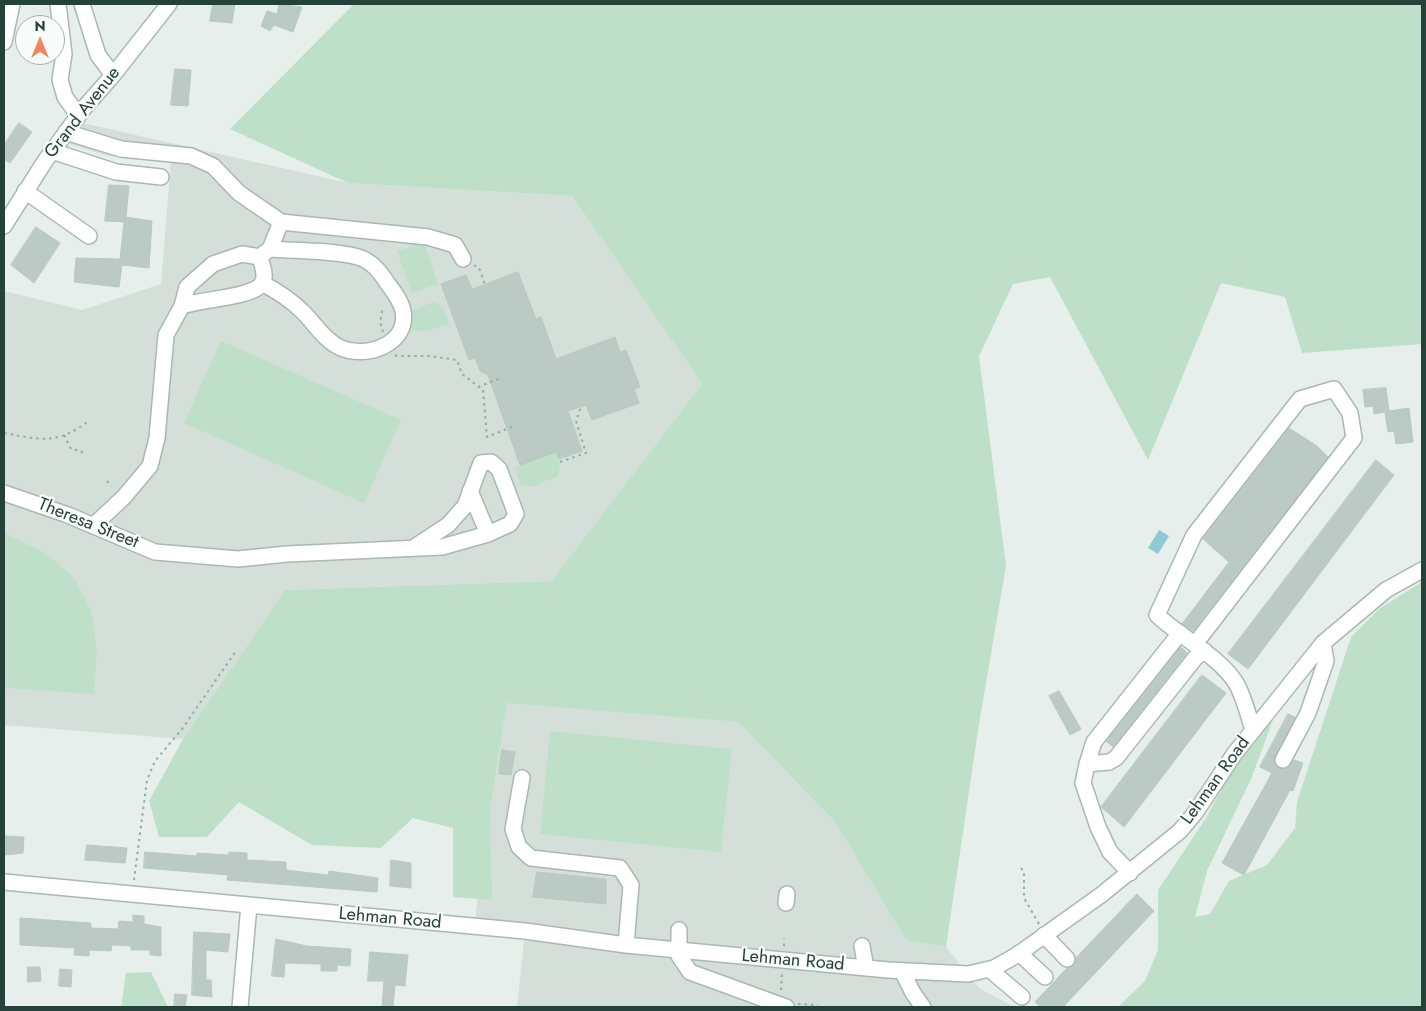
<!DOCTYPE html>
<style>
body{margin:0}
#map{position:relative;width:1426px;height:1011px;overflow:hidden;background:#e6efeb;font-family:Jost,sans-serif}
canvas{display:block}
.frame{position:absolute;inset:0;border:5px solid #24423a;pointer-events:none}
.north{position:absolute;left:15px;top:15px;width:50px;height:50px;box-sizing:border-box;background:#f7fbf9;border:1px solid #a3b1ad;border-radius:50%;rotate:0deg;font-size:14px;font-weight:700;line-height:20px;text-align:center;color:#24423a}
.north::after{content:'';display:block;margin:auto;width:18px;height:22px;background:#f4845f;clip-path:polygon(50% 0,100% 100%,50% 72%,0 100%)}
</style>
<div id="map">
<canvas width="1426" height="1011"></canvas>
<div class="frame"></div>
<div class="north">N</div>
</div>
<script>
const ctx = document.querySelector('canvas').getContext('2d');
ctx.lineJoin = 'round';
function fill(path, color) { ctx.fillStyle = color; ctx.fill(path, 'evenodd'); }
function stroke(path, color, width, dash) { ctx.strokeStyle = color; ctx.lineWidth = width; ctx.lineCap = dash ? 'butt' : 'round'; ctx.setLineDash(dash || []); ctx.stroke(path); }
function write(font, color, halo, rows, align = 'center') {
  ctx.font = font + ' Jost,sans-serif'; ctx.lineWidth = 4.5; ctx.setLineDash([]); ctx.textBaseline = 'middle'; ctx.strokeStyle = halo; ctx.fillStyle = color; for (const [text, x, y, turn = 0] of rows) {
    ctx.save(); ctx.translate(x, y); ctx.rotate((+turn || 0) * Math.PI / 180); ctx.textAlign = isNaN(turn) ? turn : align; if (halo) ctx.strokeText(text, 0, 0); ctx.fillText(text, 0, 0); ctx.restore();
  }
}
fill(new Path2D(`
 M74,121L348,183L572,196L702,384L551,581L285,590L183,739L4,725V291L82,310L161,284L171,160L108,156L59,141Z
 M507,702L738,722L835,822L906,940L946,947L979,988L1014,1007H517L525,931L474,927L490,810Z`), '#d4dfda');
fill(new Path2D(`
 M354,4H1422V344L1302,353L1285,297L1221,283L1148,460L1050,277L1013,284L979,356L1006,566L979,724L946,947L906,940L835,822L738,722L507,703L490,810L492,900L453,897V828L413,818L381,848L312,845L239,802L207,837H159L149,801L183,739L285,590L551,581L702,384L572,196L348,183L230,129Z
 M424,242L438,284L412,293L397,251Z
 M434,302L443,307L449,324L422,332L410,329L413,310Z
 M221,341L401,420L364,503L184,423Z
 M556,452L560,465L558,476L531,487L520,484L515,467Z
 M4,533L44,552L74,578L91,610L97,651L94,694L4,688Z
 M1422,582V1007H1118L1145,981L1158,950V890L1206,818L1233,768L1273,720L1251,779L1207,871L1195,917L1210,914L1229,881L1267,865L1295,828L1297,802L1351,637L1380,608Z
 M550,731L732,749L721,852L540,834Z
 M151,972L168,1007H121L126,973Z`), '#bfe0c8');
fill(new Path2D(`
 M1159,530L1169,536L1158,554L1148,548Z`), '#8ec9d4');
const building = new Path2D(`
 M213,4H235L232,23L210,21Z
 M279,4L302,7L293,32L274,25L270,31L261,26L267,11L277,14Z
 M175,69L191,70L188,106L171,105Z
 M19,123L32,132L10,163L4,159V145Z
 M109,185L129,186L126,217L152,221L149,268L122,265L119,287L74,282L76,258L120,259L124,222L105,221Z
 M36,227L60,243L34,283L11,265Z
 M518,272L536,319L541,317L556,359L615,337L620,352L626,350L640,387L634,389L639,403L592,420L586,405L568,411L582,451L559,459L556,452L520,465L488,375L480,371L475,358L469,360L441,284L466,275L472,289Z
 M1386,388L1389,411L1409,408L1413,442L1396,444L1394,431L1388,432L1385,412L1374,414L1373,406L1365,407L1363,390Z
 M1289,428L1317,446L1328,457L1193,631L1182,624L1229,562L1203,539Z
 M1376,460L1394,475L1248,669L1228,654Z
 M1181,647L1187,653L1113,747L1106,741Z
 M1202,675L1226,693L1124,827L1101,807Z
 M1059,691L1081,729L1070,735L1049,696Z
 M1288,714L1295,717L1274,761L1275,765L1283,769L1288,768L1294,760L1303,763L1293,791L1290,790L1244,875L1222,863L1272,773L1260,767Z
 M502,750L515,752L511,775L499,774Z
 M4,836L24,837L23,853L4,855Z
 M87,845L127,848L125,863L85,860Z
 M145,852L197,856V853L229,855V852L247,853V860L286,862V870L328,875L329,871L378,878L377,892L227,880L228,875L144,868Z
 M391,860L411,863V888L390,886Z
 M537,872L606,879V904L533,897Z
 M1137,894L1154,911L1063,1007H1041L1035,1002L1067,968L1074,965L1076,958Z
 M133,915L144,916V924L161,927V956L150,955V950H131V946L112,945L111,951L89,950V956L74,955L75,948L20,945V918L91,923V928L118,929L119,921L133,922Z
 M194,932L230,934L228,952L206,950V980H211L212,997L192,995Z
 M276,939L307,946L351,949L350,966L337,965V971H321V964L285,963L284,977L272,976Z
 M370,952L408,955L405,986L395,985L393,1007H382L384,981H368Z
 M28,967H40L41,981L28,982Z
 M60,969L72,970L71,987L59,986Z
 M175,994L187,995L185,1007H174Z`);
fill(building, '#bbcac4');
stroke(building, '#b8c9c2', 1);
const minor = new Path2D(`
 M58,4L64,54L60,80L65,97L78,115
 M82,4L98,55L113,75
 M4,42L12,4
 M66,132L121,149L191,156L213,166L239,193L281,222L428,237L455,245L463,259
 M52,151L116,172L161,177
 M25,191L89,236
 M4,226L45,161L84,108L113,75L169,4
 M263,254L270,249L281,222
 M262,283C277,291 291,300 303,312C315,324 325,341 341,348C367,359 409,344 403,311C401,301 394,292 388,284C380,272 372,261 358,257C332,250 297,251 270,249
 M470,491L488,534
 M4,493L68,515L155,552L238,559L287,554L442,547L488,534L510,524L516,514L499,469L491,462L481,463L465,506L448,525L413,548
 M93,526L124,497L150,466L157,438L166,335L182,306L187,287L213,264L242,254L260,257C262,265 267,276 262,284C251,298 200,299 182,306
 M1195,644L1354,438L1350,413L1334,389L1300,399L1194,535L1157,615C1180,637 1219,656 1236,683C1244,697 1248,714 1253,730
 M1283,760L1308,713L1326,661L1323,643
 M1087,764L1109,762L1116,758L1196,657L1205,651
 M522,778L513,829L519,847L531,858L620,868L631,885L626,945
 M1130,873L1110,852L1098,827L1083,783L1087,764L1094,742L1180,633
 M4,882L525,931L626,945L783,960L888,970L968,974L994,968L1017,955L1101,895L1180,831L1195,813L1235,753L1323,643L1386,590L1422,570
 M786,903L787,894
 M679,930V956L690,972L786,1007
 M1044,935L1067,959
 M862,946L866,968
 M1019,953L1045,977
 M989,969L1022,997
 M902,971L913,993L923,1007
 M240,1007L249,905`);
stroke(minor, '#a8b8b2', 18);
stroke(new Path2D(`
 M474,265L479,268L485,284
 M383,332L380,322L383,307
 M395,355L397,356H430L457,360L462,374L483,390L487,437L514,426
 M478,387L501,378
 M4,433C41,440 57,445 90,420
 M64,435L71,449L81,451L85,456
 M560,462L586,453L576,421L581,407
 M107,481L112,486
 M1021,868L1024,872V898L1039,924
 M134,880L147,780L155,761L182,729L236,651
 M784,946V939
 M781,990L782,972
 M798,1004L818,1005`), '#86b3a5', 2, [2.5, 4]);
stroke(minor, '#fff', 15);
write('18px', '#24423a', '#f7fbf9', [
 ["Grand Avenue",83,113,-52],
 ["Theresa Street",88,524,22],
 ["Lehman Road",1216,781,-54],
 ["Lehman Road",390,919,5],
 ["Lehman Road",793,961,5]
]);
</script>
